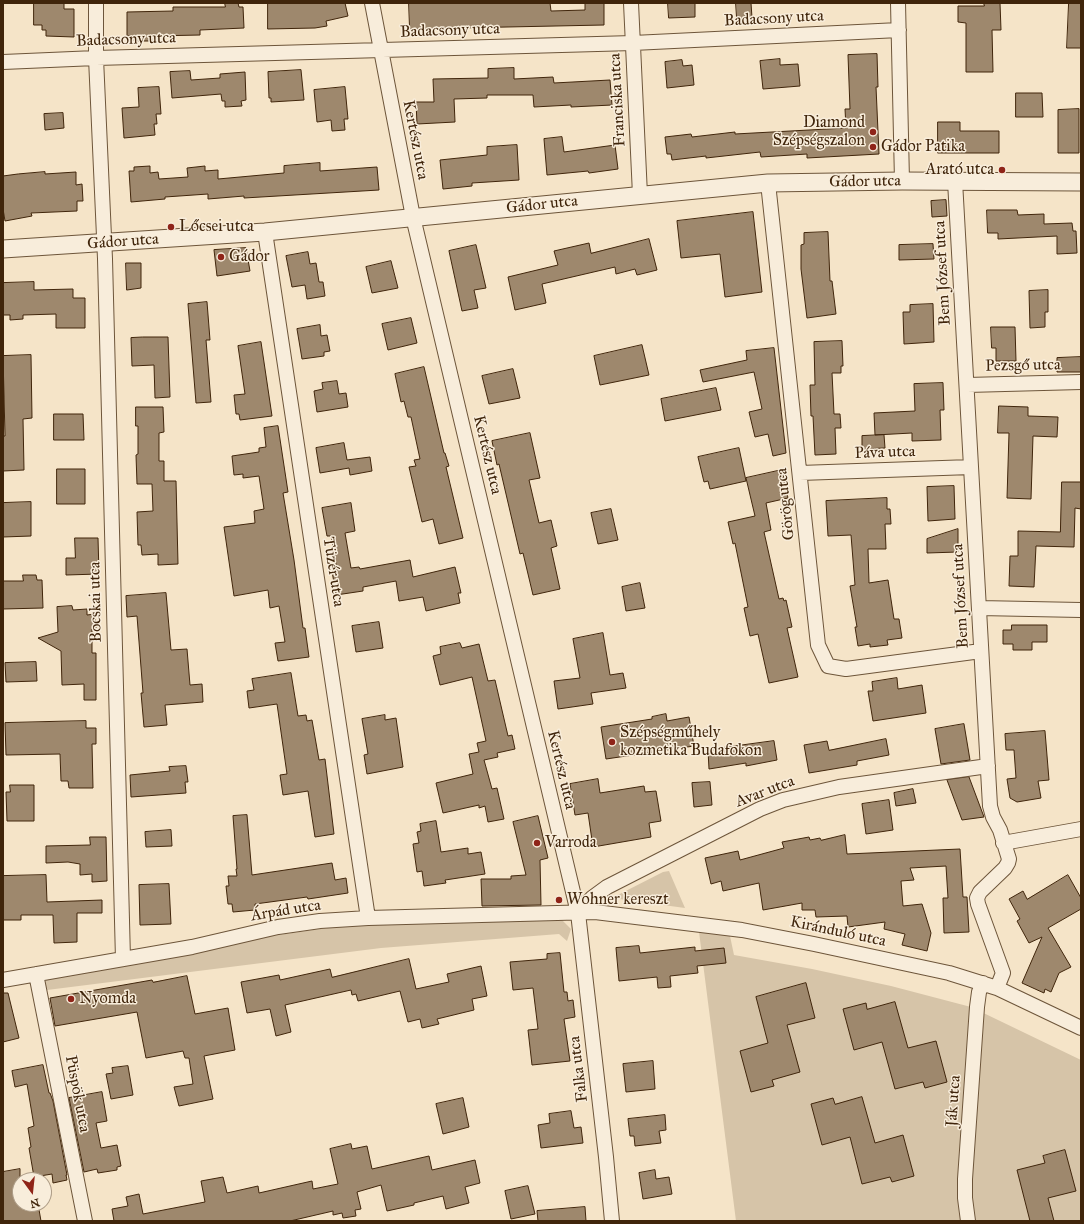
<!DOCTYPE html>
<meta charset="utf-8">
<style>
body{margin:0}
#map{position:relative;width:1084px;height:1224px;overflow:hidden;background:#f5e4c8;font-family:"IM FELL Great Primer",serif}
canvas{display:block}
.frame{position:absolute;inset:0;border:4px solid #40250b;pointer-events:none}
.north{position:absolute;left:12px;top:1172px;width:40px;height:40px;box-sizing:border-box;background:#f8eddb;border:1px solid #ae9d88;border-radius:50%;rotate:165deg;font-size:11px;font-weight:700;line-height:16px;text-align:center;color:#40250b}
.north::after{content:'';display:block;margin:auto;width:14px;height:18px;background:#8f2418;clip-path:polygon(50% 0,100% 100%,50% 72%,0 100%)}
</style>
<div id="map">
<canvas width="1084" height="1224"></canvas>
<div class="frame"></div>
<div class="north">N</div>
</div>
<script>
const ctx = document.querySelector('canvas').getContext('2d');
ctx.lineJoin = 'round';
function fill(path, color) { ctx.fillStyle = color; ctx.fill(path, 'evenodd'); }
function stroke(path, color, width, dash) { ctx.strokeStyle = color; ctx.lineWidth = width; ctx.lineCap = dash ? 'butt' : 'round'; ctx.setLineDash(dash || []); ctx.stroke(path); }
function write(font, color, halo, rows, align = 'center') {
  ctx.font = font + ' "IM FELL Great Primer",serif'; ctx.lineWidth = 3; ctx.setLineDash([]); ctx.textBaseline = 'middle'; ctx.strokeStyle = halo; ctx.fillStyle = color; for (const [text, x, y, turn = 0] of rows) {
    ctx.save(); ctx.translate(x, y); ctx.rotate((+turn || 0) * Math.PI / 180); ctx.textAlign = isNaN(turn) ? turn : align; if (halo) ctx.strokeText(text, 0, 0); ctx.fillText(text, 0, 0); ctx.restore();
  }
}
fill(new Path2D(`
 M669,871L685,908L612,898L663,872Z
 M560,918L571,929L567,941L559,934L381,948L47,990L42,977L250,939L369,922Z
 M699,932L730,936L734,955L812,969L891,986L971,1007L1081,1060V1221H736Z`), '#d6c4a8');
const building = new Path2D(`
 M34,3H64V9H74V37L46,36V30H42V25H34Z
 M225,3H238L239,7H243L244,28L200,30V35L153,36V41H134L133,36H127V12L173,11V7H225Z
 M268,3H345L348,16L326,21L327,26L315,28L268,29Z
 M409,3H550L551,11L585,10V3H604V25L410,29Z
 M668,3H695V17L669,18Z
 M736,3H751L752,18H737Z
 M984,3H1000L1001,30H992L993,72H966V23L958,22V6H984Z
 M1069,3H1081V48H1067Z
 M877,54L878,87H876L879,154L807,158V154L761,157L760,152L706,158V156L672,160L671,154H667L665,137L691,134L692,137L735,132V134L846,128L845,109H850L848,55Z
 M780,59V65L798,64L800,86L763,89L760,61Z
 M682,60L683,66L692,65L694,85L667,88L665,62Z
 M514,68V79L553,77L554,83L610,80L612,105L571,107V105L534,107L533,95H487V98L454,99L455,122L417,124L416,102H434L433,79L488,78V69Z
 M301,70L304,100L271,102V98H269L268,72Z
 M190,71L191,80L220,78V74L245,72L246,100L241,101L242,106L225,107V101H222L221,94L172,98L170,72Z
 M159,87L161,114H156L157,124H154L155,135L124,138L122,108L139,107L138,88Z
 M345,87L348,119H344L345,130L332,131L331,120L317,122L314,90Z
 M1016,93H1042L1043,117H1016Z
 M1079,109V153H1058V110Z
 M63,113L64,128L45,130L44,114Z
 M938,122H960V131H999V153H938Z
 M562,137L564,152L615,145L618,169L589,173L588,171L547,175L544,139Z
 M517,145L519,180L472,183V186L443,189L440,160L487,155V147Z
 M320,163V171L377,167L379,190L244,198V196L208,199V194L165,197V199L131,202L129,171H134V167L150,166V173L158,172L159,179L188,177L187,168L205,166V171L218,170V179L284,173V166Z
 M45,172V174L76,172V185L82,184L83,201H77V211L31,213L32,216L5,221L3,209V176L18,174Z
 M946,200L947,216L932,217L931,201Z
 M987,210H1017L1018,215L1044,214V224L1072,223L1073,231H1076L1077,253L1057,254V236L998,239V233H988Z
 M753,212L762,292L725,297L720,254L681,258L677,221Z
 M828,232L830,281H832L836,314L807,318L801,269V245L804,244V233Z
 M649,239L657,270L637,275L635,269L616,274L615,267L542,284L546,303L515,310L508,277L558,265L554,251L589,243L591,253Z
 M933,244L934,259L899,260V245Z
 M476,245L486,288L474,290L478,308L462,311L449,251Z
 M246,248L250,271L217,276L214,250Z
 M308,252L310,264L316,263L319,282H323L325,296L307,299L305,285L292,287L286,256Z
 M391,261L398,288L372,293L366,267Z
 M126,263H141V288L127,290Z
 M34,282V290L73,289V298H85V328H56V314L23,315V319L10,320V315H3V283Z
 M1048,290V312H1045V327L1030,328L1029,291Z
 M207,302L210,340H206L211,402L196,403L188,304Z
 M933,304L934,342L904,344L903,312H910V305Z
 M411,318L417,343L388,350L382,324Z
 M320,325L321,336L327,335L330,351L324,352V356L302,359L297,329Z
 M991,327H1015L1016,361H996V348H992Z
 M143,337H168L170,397L155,398L154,365L132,366L131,338Z
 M842,341L843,366H841V373H832L834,414H840L841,428H835L836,454L815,455L813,416H811L810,385H815L814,342Z
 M261,342L272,416L240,420L239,414H236L234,395L245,394L238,346Z
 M642,345L649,375L600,385L594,356Z
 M774,348L786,453L773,456L768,434L755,437L749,412L762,409L754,372L703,382L700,370L747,360L746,351Z
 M31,355L32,418L23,419L24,470L3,471V436H5L3,356Z
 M1081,357V372H1057V358Z
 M424,367L444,453H445L449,466L446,467L463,538L439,544L433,519L422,522L409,467L416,466L414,460L420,459L411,417H408L404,401L401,402L395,374Z
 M513,369L520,398L489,404L482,376Z
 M337,381L339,394L346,393L348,407L317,412L314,391L323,389L322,383Z
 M943,383L944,410H940L941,440L912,441V433L875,435L874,413L915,411L914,384Z
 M716,388L721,410L665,421L661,399Z
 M999,406L1028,407V416L1058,417L1057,437L1033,436L1031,499L1007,498L1009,433H998Z
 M136,407H163L164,432L159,433V461H164V481H176L178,564L158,565V554L142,555L141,545H138L137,512L153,511L152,484H137L136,455L138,454V426H136Z
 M54,414H83L84,440H54Z
 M278,426L288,492L283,493L294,560L303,628H305L309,657L278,661L275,643L285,642L279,606L270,608L268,590L234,596L224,527L255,523L254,511L264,509L259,476L243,478V474L234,475L232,456L259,452V448L266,447L264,428Z
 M530,433L540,478L529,480L539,523L551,520L557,546L551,548L560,589L533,595L523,553L520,554L499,464L497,465L492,441Z
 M884,435L885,448L862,449V436Z
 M344,443L347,460L370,457L372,471L350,475L349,468L320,473L316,448Z
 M739,448L746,481L710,489L708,481L704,482L698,457Z
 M57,469H85V504H57Z
 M782,470L788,498L766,503L771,530L764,532L779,599L783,598L784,601L786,600L792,627L787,628L798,677L769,683L758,634L750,636L744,608L748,607L735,543L733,544L728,522L755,516L746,478Z
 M1062,482H1081V509L1075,508L1074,547L1036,546L1034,587L1009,586L1010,556H1018V531L1060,532Z
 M954,486L955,519L928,521L927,487Z
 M887,498V509H890L891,524H885L886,549H868L869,583L888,580L894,619H899L902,638L887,640L888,645L870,647V644L858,646L855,627H857L850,586L855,585L851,535L828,536L826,501Z
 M31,502V536L3,537V503Z
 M351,503L355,531L345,533L351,568L359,567L360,569L410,560L413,577L455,567L461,593H458L460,603L426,611L423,597L399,601L396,581L363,587V591L336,595L332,571L337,570L331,536H327L322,508Z
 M611,509L618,540L598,544L591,513Z
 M958,529V552L927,553V539Z
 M75,538H98L99,574L66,575V558H75Z
 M23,575H36L37,580H42L43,608L3,609V581H23Z
 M640,583L645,608L626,611L622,587Z
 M166,593L171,650L187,649L190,685L202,684L203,702L165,705L167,725L144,727L141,693H143L137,616L127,617L126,596Z
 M72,606L73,610L87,609V615L95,614L96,628L92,629V653H96V700H84V684L62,685L61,651L38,638L58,632L57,607Z
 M379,622L383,648L356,652L352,626Z
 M1012,625H1047V642H1032V650H1013V644H1003V630H1011Z
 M603,633L610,675L623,673L626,688L591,693L593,704L558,709L554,681L580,678L573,639Z
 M460,643L462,648L479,644L488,681L495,680L508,736L512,735L515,749L497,753L498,757L484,760L492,789L497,788L504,819L488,822L485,806L479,808V805L443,813L436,783L473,774L469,754L479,752L477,743L486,741L472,677L440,685L433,656L441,654L440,647Z
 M36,662L37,681L6,682L5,663Z
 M291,673L298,716L306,715L307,721L312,720L319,760L325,759L334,834L315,837L308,791L283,795L280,775L287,774L277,704L249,708L247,691L254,690L252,679Z
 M897,678L898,689L922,685L926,713L873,721L868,691H873L872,682Z
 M666,714L667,721L689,717L694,746L606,759L601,727L652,719V717Z
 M385,715V720L396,718L403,767L367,774L364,755L368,754L362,719Z
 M86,721V728H96V744H92L93,788H69L68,781H61L60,754L6,755L5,723Z
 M964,724L970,760L941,764L935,729Z
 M1045,731L1049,780L1038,781L1041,798L1017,802L1010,798L1007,779L1016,778L1014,750H1006L1005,734Z
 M886,739L889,755L857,761V765L809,773L804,745L827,741L829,750Z
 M774,741L777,760L746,766V763L709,769L708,750Z
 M186,766L188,782H185L186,793L131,797L130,775L170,771L169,767Z
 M969,777L984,817L962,820L947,780Z
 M598,779L600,793L644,786L645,792L656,791L661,821L649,823L651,837L593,847L588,813L575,815L570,784Z
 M710,782L712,805L694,807L692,783Z
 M10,785H34V821H7L6,792H10Z
 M913,789L916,803L896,806L894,793Z
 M889,800L893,830L866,834L862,804Z
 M247,815L252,875L332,863L335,880L346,878L348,893L308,899L307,897L255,904V910L233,912L232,904H228L226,886H229L228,876H237L236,869H237L233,816Z
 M538,816L548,858L540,860L541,905L482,906L481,879H511V876L526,875L513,822Z
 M436,821L441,852L468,848V854L481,852L485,874L445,880L446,883L424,886L422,871L417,872L413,844L419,843L417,832L421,831L420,824Z
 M171,830L172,846L146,847L145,832Z
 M845,835L847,854L960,849L963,897H967L969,932L944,933L943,898H948L946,866L910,868L914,880L901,881L903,906L922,904L931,933L927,951L902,945L905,934L884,929L885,922L848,927L847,916L816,917L815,910H802V903L763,910L759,883L723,891L721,881L711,884L705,858L738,851L740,860L784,848L782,842L809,837L810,840L820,838L821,840Z
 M90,837H106L107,881L92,882V874L80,875V864L68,862L46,863V846L90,845Z
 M46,875L47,902L102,900V913H77V942L54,943L53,915H21V920H3V876Z
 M1068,875L1081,898V909L1048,928L1071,967L1059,973L1051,992L1045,989L1044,993L1022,983L1042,937L1029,943L1017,921L1020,919L1009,899L1023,891L1027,899Z
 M169,884L171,924L140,925L139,885Z
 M639,946L640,953L695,947V951L724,948L726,963L697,966L698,973L670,976L671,987L658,988L657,977L619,981L616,948Z
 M560,953L564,992H567L568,1001L573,1000L575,1017L564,1019L570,1061L532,1065L528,1030L538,1029L533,988L513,990L510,962L547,959V954Z
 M409,959L416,989L449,982L447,974L481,966L487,996L472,999L474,1010L437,1019L439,1024L422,1028L420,1019L408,1022L400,991L358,1001L356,994L352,995L351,990L285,1005L291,1032L276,1036L270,1009L247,1013L241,982L279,975L280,980L330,969L332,977Z
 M187,976L195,1014L228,1008L235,1050L204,1056L213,1099L179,1106L174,1087L193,1084L189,1058H185L183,1051L146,1058L137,1012L55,1026L50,998L152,980L153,982Z
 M806,983L815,1018L787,1025L800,1072L772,1080L774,1086L751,1092L740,1051L768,1043L756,997Z
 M3,993H8L19,1038L3,1042Z
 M895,1002L908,1048L936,1041L947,1082L925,1088L923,1082L895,1089L882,1042L854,1050L843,1009L866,1003L867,1009Z
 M653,1061L655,1089L626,1092L623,1064Z
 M43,1065L49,1093H50L53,1101L67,1175H66L67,1180L53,1183L52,1174L34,1177L29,1148L31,1147L28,1128L34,1126L27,1084L15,1087L12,1071Z
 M128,1066L133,1095L111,1099L106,1074L113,1073L112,1068Z
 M102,1092L107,1121L96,1123L101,1148L117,1145L121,1166L117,1167V1170L98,1173L97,1169L84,1172L69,1098Z
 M862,1097L875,1143L903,1135L914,1176L892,1182L890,1177L862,1184L850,1137L822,1145L811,1104L833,1098L835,1104Z
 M463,1098L469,1127L443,1134L436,1104Z
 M571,1111L574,1128L581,1127L583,1143L541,1148L538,1125L550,1123L549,1114Z
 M665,1115L666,1130L659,1131L661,1143L635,1146L634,1136H630L628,1119Z
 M351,1144L352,1149L367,1146L372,1169L429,1156L432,1170L475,1160L480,1183L465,1187L469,1203L446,1209L443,1196L414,1203V1205L387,1211L381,1185L357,1192L361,1209L355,1210L356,1216L343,1218L342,1213L333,1215V1211L290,1221H114L112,1209L128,1206L126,1197L139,1194L143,1214L205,1202L201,1181L223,1177L227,1193L258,1186L259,1193L312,1181L313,1189L338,1184L330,1149Z
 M1065,1150L1076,1191L1048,1198L1054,1221H1030L1017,1170L1045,1163L1043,1156Z
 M20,1169V1204H38L41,1221H3V1172Z
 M655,1170L656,1179L669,1177L672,1194L643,1199L639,1173Z
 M528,1186L535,1214L511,1219L505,1191Z
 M585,1207L586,1221H538L537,1211Z`);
fill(building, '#9e886d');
stroke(building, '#40250b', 1);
const minor = new Path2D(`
 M96,3V58L105,259L123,959
 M372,3L413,217L578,913L606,1157L612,1221
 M631,3L640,195
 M898,3L902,181
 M3,62L96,58L633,43L899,30
 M955,181L990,806L993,817L1000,830L1009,859L1008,863L1005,868L980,892L977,898L978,904L1003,973L997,988
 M768,183L818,645L828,666L846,669L981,651
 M265,232L368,918
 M967,385L1081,382
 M800,473L971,467
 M979,608L1081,610
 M1003,843L1081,829
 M578,913L592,898L607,887L760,809L783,800L839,787L988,766
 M36,974L85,1221
 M3,980L192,947L278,927L320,921L368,918L595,912L742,930L814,944L949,973L997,988L1081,1028
 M968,1221L965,1198V1179L977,1007L979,992L983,983`);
const tertiary = new Path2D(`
 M3,249L265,232L768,183L902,181L1081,182`);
stroke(minor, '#6d553a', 16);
stroke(tertiary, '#6d553a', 19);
stroke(minor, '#f8eddb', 14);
stroke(tertiary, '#f8eddb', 17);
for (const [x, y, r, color] of [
 [873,132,4,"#8f2418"],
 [873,147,4,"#8f2418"],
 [1002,170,4,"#8f2418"],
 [171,227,4,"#8f2418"],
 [221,257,4,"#8f2418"],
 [612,742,4,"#8f2418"],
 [537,843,4,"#8f2418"],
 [559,900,4,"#8f2418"],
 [71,999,4,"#8f2418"]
]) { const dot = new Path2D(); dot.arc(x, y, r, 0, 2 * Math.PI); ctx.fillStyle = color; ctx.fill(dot); stroke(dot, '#f8eddb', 1.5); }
write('16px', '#40250b', '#f8eddb', [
 ["Badacsony utca",774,19,-3],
 ["Badacsony utca",450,31,-2],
 ["Badacsony utca",126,40,-2],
 ["Franciska utca",618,100,-93],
 ["Kertész utca",415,140,79],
 ["Gádor utca",865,182,-1],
 ["Gádor utca",542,205,-6],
 ["Gádor utca",123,242,-4],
 ["Bem József utca",943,273,-93],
 ["Pezsgő utca",1023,366,-1],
 ["Páva utca",885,453,-2],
 ["Kertész utca",487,455,77],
 ["Görög utca",786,504,-96],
 ["Tüzér utca",333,572,81],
 ["Bem József utca",961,596,-93],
 ["Bocskai utca",96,602,-91],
 ["Kertész utca",561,770,77],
 ["Avar utca",765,792,-21],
 ["Árpád utca",286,911,-9],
 ["Kiránduló utca",838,932,12],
 ["Falka utca",579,1069,-97],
 ["Püspök utca",77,1094,79],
 ["Ják utca",954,1101,-86]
]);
write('16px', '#40250b', '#f8eddb', [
 ["Diamond",865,123,"right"],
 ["Szépségszalon",865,141,"right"],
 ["Gádor Patika",881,147],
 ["Arató utca",994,170,"right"],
 ["Lőcsei utca",179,227],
 ["Gádor",229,257],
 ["Szépségműhely",620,733],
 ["kozmetika Budafokon",620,751],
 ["Varroda",545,843],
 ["Wohner kereszt",567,900],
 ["Nyomda",79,999]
], 'left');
</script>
